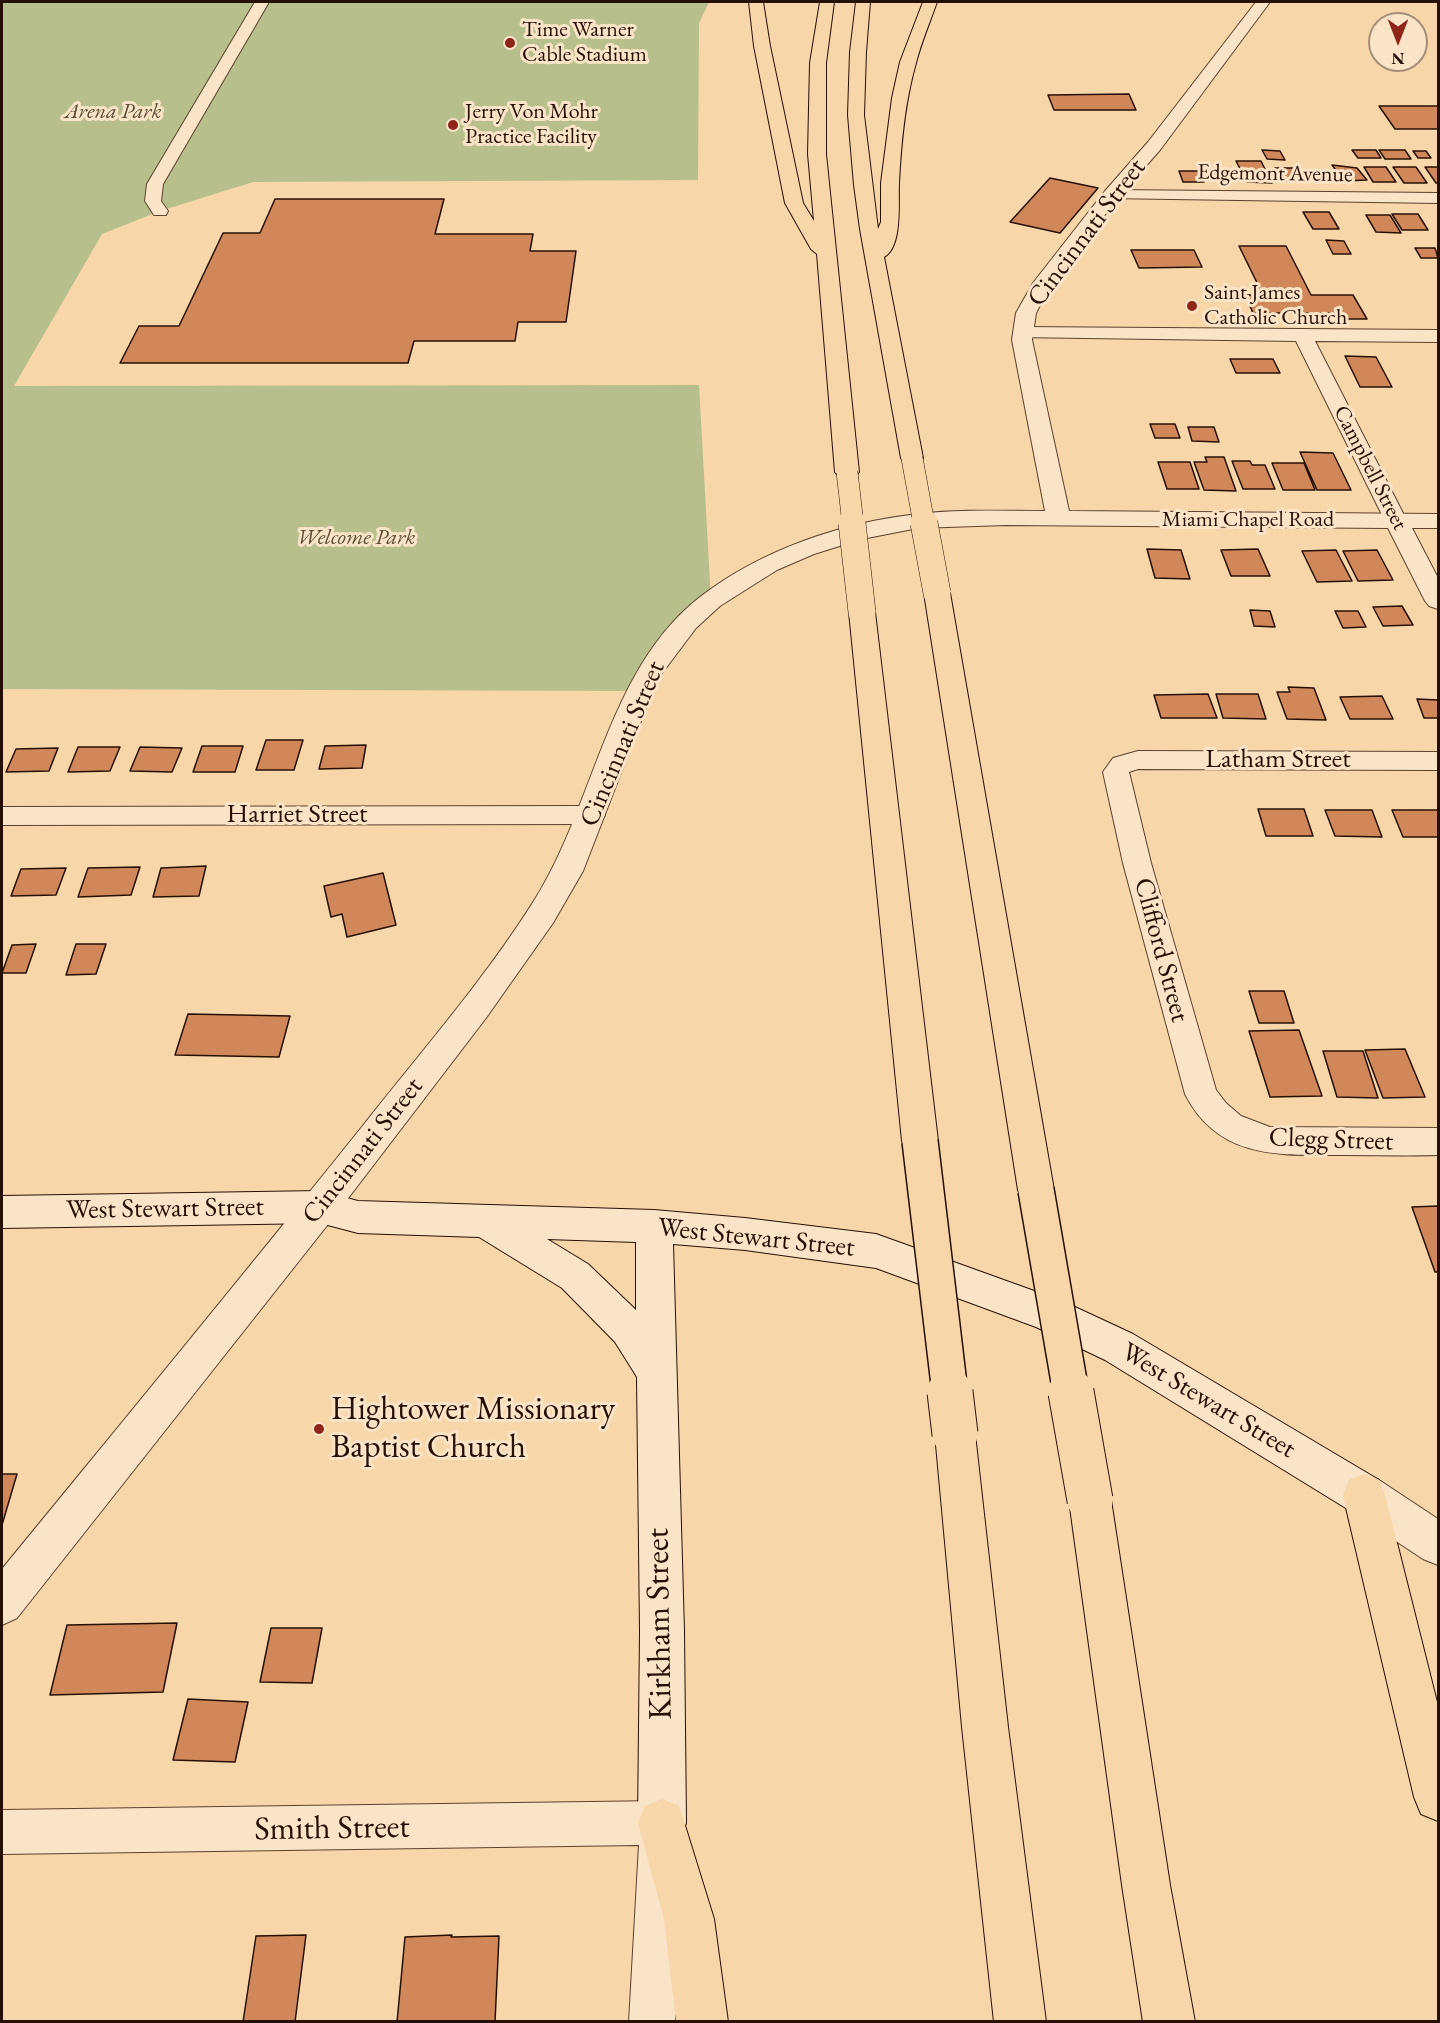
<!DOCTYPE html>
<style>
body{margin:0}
#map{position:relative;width:1440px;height:2023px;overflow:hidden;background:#f7d6a9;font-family:"EB Garamond",serif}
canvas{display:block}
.frame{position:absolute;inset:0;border:3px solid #261005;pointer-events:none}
.north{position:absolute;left:1368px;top:12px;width:60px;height:60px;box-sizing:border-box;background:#fae4c7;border:2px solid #a58f79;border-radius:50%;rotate:180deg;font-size:16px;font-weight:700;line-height:24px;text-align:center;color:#261005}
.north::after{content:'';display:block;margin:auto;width:21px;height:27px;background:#8f2418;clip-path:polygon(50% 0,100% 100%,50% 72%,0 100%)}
</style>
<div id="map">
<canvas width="1440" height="2023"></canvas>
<div class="frame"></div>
<div class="north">N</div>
</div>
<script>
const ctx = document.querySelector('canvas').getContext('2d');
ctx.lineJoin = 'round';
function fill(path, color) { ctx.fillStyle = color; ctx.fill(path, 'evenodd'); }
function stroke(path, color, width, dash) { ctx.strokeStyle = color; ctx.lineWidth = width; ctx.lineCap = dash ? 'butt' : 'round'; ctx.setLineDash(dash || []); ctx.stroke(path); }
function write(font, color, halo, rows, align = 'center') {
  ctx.font = font + ' "EB Garamond",serif'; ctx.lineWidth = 6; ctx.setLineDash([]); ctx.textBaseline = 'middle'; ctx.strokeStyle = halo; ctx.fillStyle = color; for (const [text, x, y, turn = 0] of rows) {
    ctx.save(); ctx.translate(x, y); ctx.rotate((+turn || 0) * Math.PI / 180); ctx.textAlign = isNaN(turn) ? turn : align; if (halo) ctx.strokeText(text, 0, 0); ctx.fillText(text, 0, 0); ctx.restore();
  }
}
fill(new Path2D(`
 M2,2H709L699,23L698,180L253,182L160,211L102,234L14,386L699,385L711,601L640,691L2,689Z`), '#b7bf8c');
const building = new Path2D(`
 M1129,94L1136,110H1054L1048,95Z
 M1379,106H1438V129H1395Z
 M1262,150L1280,151L1285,160L1267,159Z
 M1352,150H1376L1381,158H1358Z
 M1379,150H1405L1411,159H1385Z
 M1413,151H1426L1431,158H1418Z
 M1236,161H1261L1272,183L1247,182Z
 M1332,165L1357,168L1367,180L1344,181Z
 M1364,167H1386L1396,182H1373Z
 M1393,167H1416L1427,183H1404Z
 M1425,167H1438V183H1436Z
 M1275,168H1295L1302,182L1283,181Z
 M1179,171H1199L1204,182H1183Z
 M1050,178L1098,188L1060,233L1010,222Z
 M275,199H444L435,234H533L530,251H576L566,322H518L515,341H414L408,363H120L139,326H179L223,233H260Z
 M1303,212H1329L1339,229H1313Z
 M1392,214H1418L1428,230H1402Z
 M1366,215H1390L1401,233L1376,232Z
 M1326,240L1344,241L1351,254H1333Z
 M1239,246H1286L1311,295H1353L1367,319H1341L1338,313H1253L1245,295H1263Z
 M1415,248H1435L1438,258H1421Z
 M1131,250H1194L1202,267L1139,268Z
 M1345,356L1376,357L1392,387H1360Z
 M1230,359H1273L1280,373H1236Z
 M1150,424H1175L1180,438H1155Z
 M1188,427H1214L1219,442L1192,441Z
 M1300,452L1333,453L1351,490H1317Z
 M1205,457H1224L1236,491L1204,490L1194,462H1207Z
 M1232,461H1250L1252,465H1265L1275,489H1243Z
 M1158,462H1190L1199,489H1167Z
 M1272,463H1304L1315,490H1283Z
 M1147,549L1181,550L1190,579L1155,578Z
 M1258,549L1270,576H1231L1221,550Z
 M1336,550L1352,581L1317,582L1302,551Z
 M1377,550L1393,580L1358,581L1343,551Z
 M1402,606L1413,625L1383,626L1373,607Z
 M1250,610L1270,611L1275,627L1254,626Z
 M1335,611H1358L1366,627L1343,628Z
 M1288,687L1314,688L1326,720L1287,719L1277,692H1290Z
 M1208,694L1217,718H1161L1154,695Z
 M1216,694H1258L1266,719L1223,718Z
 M1382,696L1393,719H1350L1340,697Z
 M1417,699L1438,700V718H1424Z
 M266,740H303L294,770H256Z
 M366,745L362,768L319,769L325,746Z
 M202,746H243L235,772H193Z
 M78,747H120L110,771L68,772Z
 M140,747L182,748L172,772L130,771Z
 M58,748L49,771L6,772L16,749Z
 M1258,809H1304L1313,836H1266Z
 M1325,810H1372L1382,837L1335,836Z
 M1392,810H1438V837H1403Z
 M206,866L199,896L153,897L161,868Z
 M140,867L131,895L78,897L88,868Z
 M66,868L56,895L11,896L21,869Z
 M383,873L396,925L347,937L342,914L331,917L324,886Z
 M36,944L26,973H2L12,945Z
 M76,944H106L96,974L66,975Z
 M1249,991H1284L1294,1023H1259Z
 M188,1014L290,1016L279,1057L175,1055Z
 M1299,1030L1322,1096L1270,1097L1249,1031Z
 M1405,1049L1425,1097L1383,1098L1365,1050Z
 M1323,1051H1363L1378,1098L1337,1097Z
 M1438,1206V1272H1435L1412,1207Z
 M2,1474H17L2,1525Z
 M177,1623L163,1692L50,1695L67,1625Z
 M271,1628H322L312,1683L260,1682Z
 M188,1699L248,1702L235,1762L173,1760Z
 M306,1935L295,2022H243L256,1936Z
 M452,1935L451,1937L499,1936L495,2022H397L405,1937Z`);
fill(building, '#d0885a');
stroke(building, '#261005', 1.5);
const minor = new Path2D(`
 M255,2H269L163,184L161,201L168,211L166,215H154L145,201L147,184Z
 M1111,190L1438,193V203L1105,198L1103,195L1105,192Z
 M1022,327L1438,330V342L1315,341L1407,521L1404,526L1396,528L1388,526L1385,521L1296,341L1015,337L1013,333L1015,329Z
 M1138,751L1438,752V770L1138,769L1129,772L1151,863L1216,1090L1226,1103L1241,1116L1270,1127L1438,1128V1155C1408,1156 1377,1155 1346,1155C1282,1155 1219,1161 1185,1094L1123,863L1103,772L1113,758Z
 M592,806L601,808L605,815L601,822L592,824L2,825V807Z
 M662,1801L677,1808L684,1823L675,2022H629L639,1845L2,1854V1810Z`);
const tertiary = new Path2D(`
 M1256,2H1270L1160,150L1117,199L1049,288L1036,313L1032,340L1069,511L1438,514V528H1412L1438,578V609L1429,606L1425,601L1388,528L1006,525L918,528L862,539L814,554L777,570L720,606L696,628L657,680L583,871L553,923L486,1018L333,1218L17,1618L2,1625V1569C123,1421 245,1273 365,1123C421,1052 483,981 532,904C595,807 606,670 700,597C761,550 842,522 919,514C960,509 1003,511 1045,511L1012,340L1016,313L1033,283L1105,191L1148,142Z
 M1364,1474L1379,1480L1438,1519V1565L1423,1559L1349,1510L1343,1495L1349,1480Z`);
const secondary = new Path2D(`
 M320,1191L358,1201L654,1210L745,1218L876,1234L1062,1301L1133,1334L1379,1480L1385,1495L1379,1510L1364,1516L1349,1510L1105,1360L1036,1327L876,1268L745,1250L673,1244L684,1631L686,1823L679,1840L662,1847L645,1840L638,1823L640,1631L637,1377L615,1342L562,1288L479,1237L358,1233L320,1223L2,1228V1196ZM547,1239L636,1242V1310L588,1264Z`);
const motorway = new Path2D(`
 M749,2H763L770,46L803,203L814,221L808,154L810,63L820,2H834L826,63V154L859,472L855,477L847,479L839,477L835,472L817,254L811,249L785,203L754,46Z
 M856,2H870L866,52L864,115L878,229L881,222V183L892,98L900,62L923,2H937C930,22 921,43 916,63C905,101 901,143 899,183C898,201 903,247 884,257L923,458L920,463L912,465L904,463L901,458L860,229L854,185L848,115L850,52Z
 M937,585L946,588L950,593L1054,1190L1049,1201L1036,1206L1023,1201L1018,1190L924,593L928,588Z
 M862,604L871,606L875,612L938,1141L933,1152L920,1156L907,1152L902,1141L849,612L853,606Z
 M955,1414L969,1420L975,1434L1008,1727L1046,2022H994L962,1727L935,1434L941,1420Z
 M1364,1474L1379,1480L1385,1495L1438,1706V1821L1421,1814L1414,1797L1343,1495L1349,1480Z
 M1090,1479L1105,1485L1111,1500L1170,1885L1195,2022H1143L1122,1885L1069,1500L1075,1485Z
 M662,1799L679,1806L714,1919L728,2022H676L664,1919L638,1823L645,1806Z`);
stroke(minor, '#5a422e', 2);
stroke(tertiary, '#5a422e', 2);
stroke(secondary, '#261005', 2);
stroke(motorway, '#261005', 2);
fill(minor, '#fae4c7');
fill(tertiary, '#fae4c7');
fill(secondary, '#fae4c7');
fill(motorway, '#f7d6a9');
const motorwayBridgeFar3 = new Path2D(`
 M912,458L924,524
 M847,472L853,524`);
const motorwayBridgeFar2 = new Path2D(`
 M852,523L862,612
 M924,523L937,593`);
const motorwayBridgeFar1 = new Path2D(`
 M920,1141L950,1393
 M1036,1190L1071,1393`);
const motorwayBridge = new Path2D(`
 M950,1392L955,1434
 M1071,1392L1090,1500`);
stroke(motorwayBridgeFar3, '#261005', 22, []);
stroke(motorwayBridgeFar2, '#261005', 28, []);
stroke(motorwayBridgeFar1, '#261005', 38, []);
stroke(motorwayBridge, '#261005', 47, []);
stroke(motorwayBridgeFar3, '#f7d6a9', 21);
stroke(motorwayBridgeFar2, '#f7d6a9', 27);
stroke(motorwayBridgeFar1, '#f7d6a9', 35);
stroke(motorwayBridge, '#f7d6a9', 45);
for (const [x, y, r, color] of [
 [510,43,6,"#8f2418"],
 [453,125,6,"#8f2418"],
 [1192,306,6,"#8f2418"],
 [319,1429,6,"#8f2418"]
]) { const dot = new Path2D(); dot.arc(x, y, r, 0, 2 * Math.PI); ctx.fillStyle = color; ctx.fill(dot); stroke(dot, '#fae4c7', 2); }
write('22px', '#261005', '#fae4c7', [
 ["Time Warner",522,30],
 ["Cable Stadium",522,55],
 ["Jerry Von Mohr",465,112],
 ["Practice Facility",465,137],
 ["Saint James",1204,293],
 ["Catholic Church",1204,318]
], 'left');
write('italic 22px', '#594d34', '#fae4c7', [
 ["Arena Park",113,112],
 ["Welcome Park",356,538]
]);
write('22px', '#261005', '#fae4c7', [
 ["Edgemont Avenue",1275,174,1],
 ["Campbell Street",1370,468,63],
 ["Miami Chapel Road",1248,520]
]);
write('27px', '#261005', '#fae4c7', [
 ["Cincinnati Street",1087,233,-53],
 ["Cincinnati Street",623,744,-67],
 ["Latham Street",1278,760],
 ["Harriet Street",297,815],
 ["Clifford Street",1161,950,75],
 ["Clegg Street",1331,1140,2],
 ["Cincinnati Street",363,1151,-52],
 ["West Stewart Street",165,1209,-1],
 ["West Stewart Street",756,1238,6],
 ["West Stewart Street",1208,1401,31]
]);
write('33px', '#261005', '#fae4c7', [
 ["Hightower Missionary",331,1410],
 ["Baptist Church",331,1448]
], 'left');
write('33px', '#261005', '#fae4c7', [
 ["Kirkham Street",660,1624,-91],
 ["Smith Street",332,1829,-1]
]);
</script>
